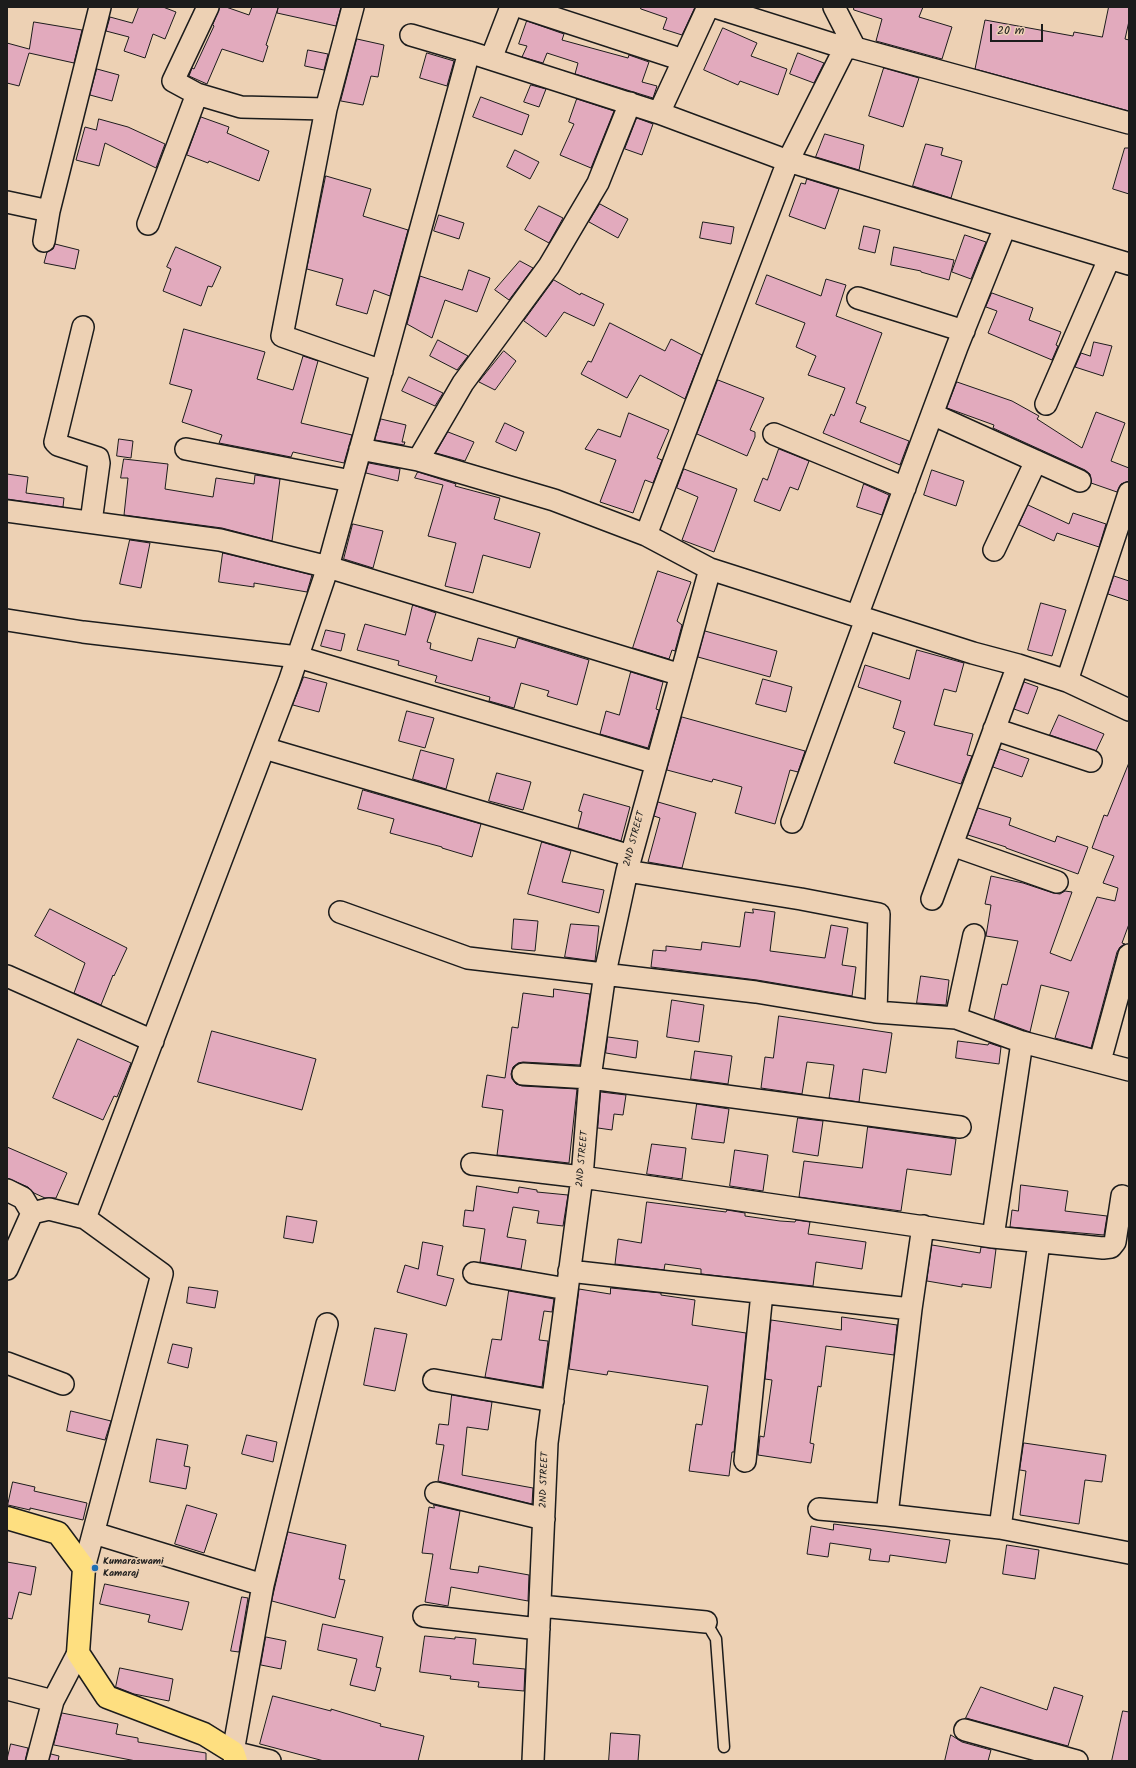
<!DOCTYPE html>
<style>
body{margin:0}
#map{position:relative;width:1136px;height:1768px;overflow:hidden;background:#edd1b4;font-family:Kalam,sans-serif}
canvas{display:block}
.frame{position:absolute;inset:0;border:8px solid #1c1c1c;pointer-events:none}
.scale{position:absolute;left:990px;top:24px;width:53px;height:18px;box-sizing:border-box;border:2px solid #1c1c1c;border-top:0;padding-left:5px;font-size:12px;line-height:14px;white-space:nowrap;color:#1c1c1c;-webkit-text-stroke:3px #edd1b4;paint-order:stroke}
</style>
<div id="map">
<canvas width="1136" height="1768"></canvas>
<div class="frame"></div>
<div class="scale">20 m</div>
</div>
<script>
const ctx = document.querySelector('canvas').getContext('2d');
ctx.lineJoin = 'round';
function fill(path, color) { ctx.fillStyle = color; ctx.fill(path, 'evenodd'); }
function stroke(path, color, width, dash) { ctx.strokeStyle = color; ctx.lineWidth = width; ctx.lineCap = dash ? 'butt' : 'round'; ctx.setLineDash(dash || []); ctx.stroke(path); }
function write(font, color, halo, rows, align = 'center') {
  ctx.font = font + ' Kalam,sans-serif'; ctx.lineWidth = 3.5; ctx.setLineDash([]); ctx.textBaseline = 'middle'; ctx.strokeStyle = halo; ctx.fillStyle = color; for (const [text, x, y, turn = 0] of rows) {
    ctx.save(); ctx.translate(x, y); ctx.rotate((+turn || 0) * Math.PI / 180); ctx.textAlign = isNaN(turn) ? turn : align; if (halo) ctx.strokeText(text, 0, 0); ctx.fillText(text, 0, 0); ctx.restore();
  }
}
const building = new Path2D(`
 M139,7H163L176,12L165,39L153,34L145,58L124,51L129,37L106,31L110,17L132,23Z
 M220,7H226L249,15L252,7H341L336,26L277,13L278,8L266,45L268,46L263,62L222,49L207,84L189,76L192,68L194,69L214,26L213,25Z
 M641,7H695L682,35L663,29L667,18L641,9Z
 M854,7H923L919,17L952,27L942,59L876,41L882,19L854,10Z
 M1109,7H1129V21L1125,39L1129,40V111L975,69L985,20L1073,36L1074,32L1102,37Z
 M527,21L564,34L562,40L628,58L629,55L649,62L642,82L657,86L653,98L575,74L578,63L547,53L543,63L522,57L527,46L519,44Z
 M34,22L82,30L74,63L29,53L19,86L7,83V43L29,49Z
 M723,28L757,43L751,56L787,69L778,95L740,81L738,85L704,70Z
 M357,39L384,45L378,77L371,76L363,105L341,101Z
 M308,50L328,54L324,70L305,66Z
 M427,53L454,61L447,86L420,78Z
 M798,53L824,63L814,83L790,74Z
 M884,68L919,78L903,127L869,116Z
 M97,69L119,75L112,101L90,95Z
 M531,85L546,89L539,107L524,102Z
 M481,97L529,115L522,135L473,117Z
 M577,99L614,111L591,168L560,155L574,124L569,122Z
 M201,117L229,127L227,133L269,151L259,181L209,161L208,163L187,155Z
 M637,118L653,124L642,155L625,149Z
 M99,119L128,127L165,144L156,168L105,143L99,166L76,160L85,127L96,130Z
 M825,134L864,145L859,170L816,157Z
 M926,144L943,148L941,155L962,161L951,198L913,186Z
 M1125,148H1129V194L1113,189Z
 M515,150L539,162L530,179L507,167Z
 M326,176L371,189L363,216L408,230L390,296L374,290L367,314L336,305L343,279L307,269Z
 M807,179L839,189L825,229L789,216L801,183L805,184Z
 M600,204L628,219L618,238L589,222Z
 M539,206L563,218L549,243L525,230Z
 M439,215L464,223L459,239L434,231Z
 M703,222L734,227L731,244L700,238Z
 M864,226L880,230L875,253L859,249Z
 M965,235L986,242L971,279L952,272Z
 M55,244L79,250L75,269L44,263L47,252L53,249Z
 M176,247L221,267L212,287L208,286L201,306L163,291L171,269L167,267Z
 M894,247L954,260L949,280L921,272V271L891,265Z
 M520,261L533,268L509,300L495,290Z
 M469,270L490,278L477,312L445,300L432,338L407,324L420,276L462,290Z
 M767,275L821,296L826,279L846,285L836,316L882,333L856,403L866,407L860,422L909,441L900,465L823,433L831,414L834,416L845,388L808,375L816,356L796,347L805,323L756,304Z
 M554,280L580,295L581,293L604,304L594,326L564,312L546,337L524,321Z
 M992,293L1033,308L1029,320L1061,332L1056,345L1058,346L1052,360L988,333L997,311L986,307Z
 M610,323L665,351L671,339L702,355L685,399L640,375L627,398L581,374L588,361L591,362Z
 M184,329L265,352L257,379L293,390L303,356L318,361L301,423L352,435L344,463L293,452L291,457L219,443L222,435L182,422L192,390L170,384Z
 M438,340L468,356L457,370L430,356Z
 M1094,342L1112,346L1103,376L1075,367L1081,353L1090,356Z
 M504,351L516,361L495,390L479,382Z
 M409,377L443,393L435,406L402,391Z
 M718,380L764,398L750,430L755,432V437L747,456L697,434Z
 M957,382L1012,401L1039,416L1037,419L1082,448L1096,412L1125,423L1111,461L1129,468V481L1121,484L1117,492L1091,483L1090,474L1085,470L993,428L994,425L947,408Z
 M629,413L669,430L657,458L662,460L653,483L645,480L633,513L600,502L616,460L585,449L598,429L620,437Z
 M381,419L406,425L402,442H405L404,445L375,440Z
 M505,423L524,432L516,451L496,442Z
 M448,432L474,442L465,461L436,453Z
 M119,439L133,441L131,458L117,456Z
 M779,449L809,461L798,490L790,487L780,511L754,501L763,478L767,480Z
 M124,459L168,464L165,489L213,497L216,478L254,484L255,475L280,479L272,541L222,528L124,515L128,478H121Z
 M369,463L400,469L398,481L366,473Z
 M684,469L737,489L714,552L682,540L698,497L677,488Z
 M932,470L964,481L956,506L924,495Z
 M418,472L456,484L455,486L500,498L494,519L540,533L530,568L483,555L473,593L445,586L456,543L428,536L443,485L415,478Z
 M7,474L28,477L26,493L64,498L63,507L7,499Z
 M864,484L889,495L882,515L857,507Z
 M1028,505L1069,524L1073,513L1106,524L1099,547L1057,533L1054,541L1019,525Z
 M353,524L383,531L373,568L344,559Z
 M130,540L150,543L141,588L120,584Z
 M223,553L312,575L307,592L254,583V587L219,582Z
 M658,571L691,582L677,621L682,625L675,651L672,650L669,659L633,648Z
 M1114,576L1129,581V601L1108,594Z
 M1041,603L1066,610L1052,656L1028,650Z
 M413,605L436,613L427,642L431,643L430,649L472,661L478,638L515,648L518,638L589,660L577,705L547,696L549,691L521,683L514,708L489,701L490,697L435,682L437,676L398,665L399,661L357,650L365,624L405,635Z
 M326,630L345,634L341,651L321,646Z
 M705,631L777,651L770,677L698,657Z
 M917,650L964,663L956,692L944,689L934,725L973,734L967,755L972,756L961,784L894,763L905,732L893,728L901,701L858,687L865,665L909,679Z
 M631,672L663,682L656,709L659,710L648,748L600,734L606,711L619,715Z
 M304,677L327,683L319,712L293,705Z
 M763,679L792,687L786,712L756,704Z
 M1024,682L1038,687L1028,714L1014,709Z
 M407,711L434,718L425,748L399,741Z
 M1059,715L1104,734L1096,751L1050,735Z
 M682,717L805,751L798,772L790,770L775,824L735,813L742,787L713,779L712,782L667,770Z
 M1000,749L1029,759L1022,777L993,767Z
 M421,750L454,759L446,789L413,779Z
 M1129,763V924L1122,943L1125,944L1120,947L1117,952L1091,1048L1055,1038L1069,992L1041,985L1030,1032L994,1019L1002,984L1007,985L1018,941L986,936L991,905L985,904L991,876L1023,883L1053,893L1060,894L1065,891L1072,892L1050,953L1071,961L1097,897L1115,901L1118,888L1103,883L1114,856L1092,848L1104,815L1107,816Z
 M497,773L531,782L523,810L489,801Z
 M363,790L481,824L472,857L442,848V847L390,833L394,819L358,809Z
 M584,794L630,807L621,841L578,828L582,812L579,811Z
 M658,802L696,813L682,868L648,862L660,818L654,816Z
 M978,808L1011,818L1009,825L1055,842L1057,836L1088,847L1078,874L1006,848V847L968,835Z
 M542,842L571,851L562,882L604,890L599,913L528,894Z
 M50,909L127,948L114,976L113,975L101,1005L74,993L85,963L35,936Z
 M753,909L775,912L770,951L825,958L831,925L848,928L842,965L856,967L852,996L757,980L651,967L653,950L666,951V946L701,950L702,942L740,947L745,912L753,913Z
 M514,919L538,921L535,951L512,949Z
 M571,924L599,926L595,961L565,957Z
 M921,976L949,980L946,1005L917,1003Z
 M554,989L590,994L580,1065L523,1062L518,1063L513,1067L511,1074L512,1079L516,1084L522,1086L577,1089L569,1163L497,1155L503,1110L482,1107L487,1075L505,1078L512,1027L518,1028L523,993L553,997Z
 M672,1000L704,1005L699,1042L667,1037Z
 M779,1016L892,1033L886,1073L863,1069L859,1102L829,1098L834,1065L807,1062L802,1094L761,1088L765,1057L773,1058Z
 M212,1031L316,1059L302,1110L198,1082Z
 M608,1037L638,1041L636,1058L606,1053Z
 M78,1039L131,1063L117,1097L114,1096L103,1120L53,1098Z
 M958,1041L988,1045L989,1043L1001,1047L999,1064L956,1058Z
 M695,1051L732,1056L728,1084L691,1079Z
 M601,1092L626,1095L623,1115L614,1114L612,1130L598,1128Z
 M697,1104L729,1109L724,1143L692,1139Z
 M798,1118L823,1121L818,1156L793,1152Z
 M868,1127L956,1139L951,1175L907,1169L901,1211L799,1197L804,1161L862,1168Z
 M652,1144L686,1148L682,1179L647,1174Z
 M7,1147L67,1173L56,1198H45L34,1193L28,1187L7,1178Z
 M735,1150L768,1155L763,1191L730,1186Z
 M1021,1185L1068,1191L1065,1211L1107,1216L1104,1235L1010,1227L1012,1210L1018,1211Z
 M477,1186L518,1193L519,1187L537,1190V1192L568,1195L563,1226L537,1223L539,1211L513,1207L507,1237L526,1240L521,1269L480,1262L485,1229L463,1226L465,1210L473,1211Z
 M647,1202L726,1212L727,1210L745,1213V1216L780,1221L795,1222L796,1220L810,1222L808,1234L866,1242L862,1269L816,1262L813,1286L701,1274V1269L665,1264L664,1270L615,1264L618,1239L641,1243Z
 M287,1216L317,1221L313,1243L284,1238Z
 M423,1242L443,1246L437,1275L454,1279L446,1306L397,1292L405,1265L418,1269Z
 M932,1245L980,1253L981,1247L996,1249L991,1288L962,1284V1287L927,1281Z
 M189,1287L218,1291L215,1308L187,1303Z
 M611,1288L661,1293V1295L695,1300L692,1325L746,1333L734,1452H732L729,1476L689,1471L696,1424L702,1425L708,1386L608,1371L607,1375L569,1369L579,1289L610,1294Z
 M509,1291L554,1299L552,1312L544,1311L539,1340L548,1341L542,1387L485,1377L492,1339L501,1340Z
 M842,1317L897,1325L894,1355L826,1346L821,1387L818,1386L810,1443L814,1444L811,1463L758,1455L760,1436L764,1437L772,1380L765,1379L771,1320L841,1330Z
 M375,1328L407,1334L395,1391L364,1385Z
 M173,1344L192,1348L188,1368L168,1363Z
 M452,1395L492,1402L488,1430L467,1427L462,1475L533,1488L532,1504L438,1481L444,1445L436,1444L439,1424L448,1425Z
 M71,1411L111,1421L105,1440L67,1431Z
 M247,1435L277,1442L273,1462L242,1454Z
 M157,1439L188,1445L184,1466L190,1467L186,1489L150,1482Z
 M1024,1443L1106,1455L1102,1482L1085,1480L1079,1524L1020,1515L1026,1471L1020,1470Z
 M13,1482L35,1487L34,1491L87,1503L83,1520L30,1508V1510L8,1505Z
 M187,1505L217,1514L204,1553L175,1544Z
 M434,1505L460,1511L450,1569L478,1573L479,1566L529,1575L528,1601L451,1587L448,1606L425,1602L433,1554L422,1553L429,1507L434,1508Z
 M834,1524L950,1540L946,1563L890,1555L889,1562L869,1560L871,1549L830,1543L828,1557L807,1554L811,1526L833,1530Z
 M288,1532L346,1545L339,1579L345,1580L335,1618L272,1601Z
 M1007,1545L1039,1550L1035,1579L1003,1574Z
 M7,1562L36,1567L31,1595L19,1592L12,1619L7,1618Z
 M105,1584L189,1602L182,1630L148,1622L150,1615L100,1604Z
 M242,1597L248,1598L239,1652L231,1651Z
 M323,1624L383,1637L376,1667L381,1668L375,1691L350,1685L357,1659L318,1650Z
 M425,1636L455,1639V1637L476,1639L473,1664L525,1669L524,1691L478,1687L479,1682L450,1679L451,1676L420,1672Z
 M266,1637L286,1641L281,1669L261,1665Z
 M120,1668L173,1679L169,1701L134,1694L116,1687Z
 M981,1687L1047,1710L1054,1687L1083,1696L1068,1746L966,1718Z
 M273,1696L331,1711V1709L381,1724L380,1726L424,1736L418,1761H324L260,1744Z
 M1123,1711L1129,1712V1761H1112Z
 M62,1713L118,1724L116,1734L138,1738V1742L206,1753V1761H136L54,1745Z
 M611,1733L640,1735L638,1761H609Z
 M951,1735L962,1742L991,1750L988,1761H945Z
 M11,1744L28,1748L25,1761H7Z
 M51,1754L59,1756L58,1761H49Z`);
fill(building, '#e2aabd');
stroke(building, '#1c1c1c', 1);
const service = new Path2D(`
 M706,1622L716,1639L724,1747`);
const minor = new Path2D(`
 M208,7L173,81L197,94L241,107L326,109
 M353,7L326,109L282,336L382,371
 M521,7L683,60
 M715,7L845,48
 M834,7L855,48
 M411,35L469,52L659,113L788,161L1129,264
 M491,59L511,7
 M659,113L708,7
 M7,202L49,211
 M148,224L197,94
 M44,241L49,211L100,7
 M858,298L964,331
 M83,327L55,442L58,445L98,458L99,463L91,522
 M1046,404L1109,259
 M932,414L1080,481
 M774,434L905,488
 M186,449L351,481
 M360,449L418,460L554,500L646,535L710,569L973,653L1018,665L1067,681L1129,710
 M418,460L463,383L549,266L598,183L630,103
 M7,511L220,540L328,567L681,675
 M646,535L788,161L845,48H855L1129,123
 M994,550L1036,461
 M857,616L957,347L1005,227
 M7,620L83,632L298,657L656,763
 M1067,681L1129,493
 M994,729L1091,761
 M264,748L631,856
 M792,822L866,619
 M952,845L1057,882
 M627,871L801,899L879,914L876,1012
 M932,899L1018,665
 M340,912L468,958L756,992L876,1012L956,1018L1022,1042L1129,1070
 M7,976L153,1041
 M956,1018L974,935
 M1100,1061L1129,955
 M523,1074L590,1078L960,1127
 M472,1164L582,1177L993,1237L1103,1248L1111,1247L1115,1242L1122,1196
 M7,1190L23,1198L32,1213
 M993,1237L1022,1042
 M7,1269L32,1213L49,1209L85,1218
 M569,1271L911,1309
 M474,1273L567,1289
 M7,1363L63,1384
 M434,1380L553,1401
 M745,1461L762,1293
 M436,1493L544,1519
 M819,1509L887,1515L1000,1528L1129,1553
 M887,1515L911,1309L923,1226
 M1000,1528L1039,1242
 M94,1533L263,1585
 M84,1568L162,1274L85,1218L289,682L328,567L469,52
 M540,1606L706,1622
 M424,1616L539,1629
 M7,1689L53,1701
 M965,1730L1077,1761
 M37,1761L53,1701L78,1653
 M270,1761L233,1752L263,1585L327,1324
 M533,1761L547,1443L582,1177L590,1078L605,973L627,871L710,569`);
const primary = new Path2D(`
 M7,1518L58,1533L84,1568L78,1653L107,1697L204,1734L233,1752L236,1761`);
stroke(service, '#1c1c1c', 13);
stroke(minor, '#1c1c1c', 24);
stroke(primary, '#1c1c1c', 25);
stroke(service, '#edd1b4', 10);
stroke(minor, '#edd1b4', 21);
stroke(primary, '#fedf80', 22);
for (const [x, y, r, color] of [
 [95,1568,4,"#1f6fb2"]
]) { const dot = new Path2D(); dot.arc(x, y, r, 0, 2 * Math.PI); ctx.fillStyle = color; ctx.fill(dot); stroke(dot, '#edd1b4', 1.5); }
write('10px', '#1c1c1c', '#edd1b4', [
 ["2ND STREET",635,839,-75],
 ["2ND STREET",583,1159,-85],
 ["2ND STREET",545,1480,-88]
]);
write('bold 10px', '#1c1c1c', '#edd1b4', [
 ["Kumaraswami",103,1562],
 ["Kamaraj",103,1574]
], 'left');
</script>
